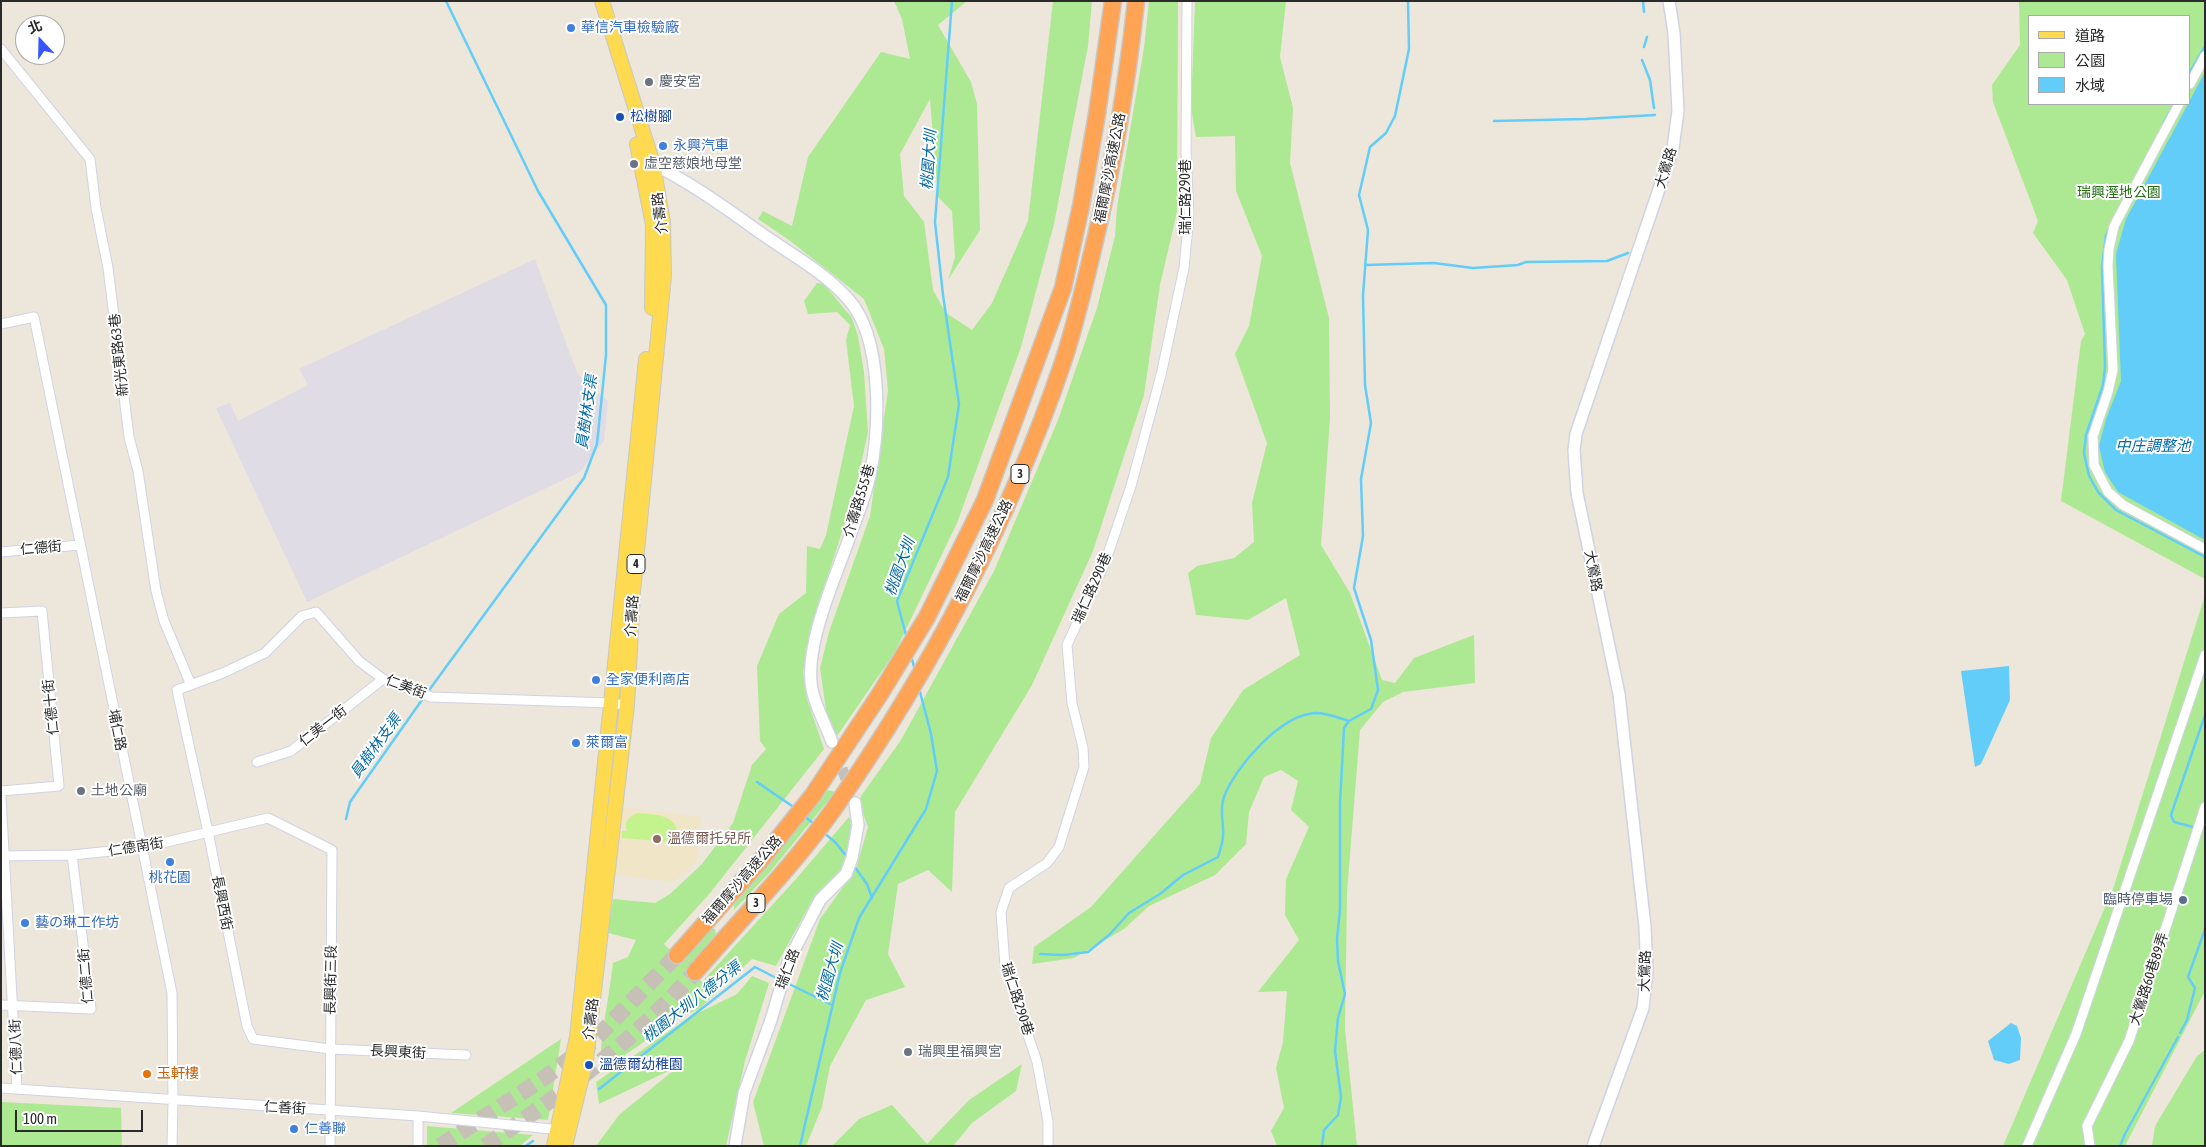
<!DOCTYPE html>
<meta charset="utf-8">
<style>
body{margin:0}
#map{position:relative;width:2206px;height:1147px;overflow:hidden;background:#ede6da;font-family:"Asap Condensed","Noto Sans TC",sans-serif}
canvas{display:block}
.frame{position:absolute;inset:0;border:2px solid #2a2a2a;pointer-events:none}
.legend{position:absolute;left:2028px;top:15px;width:162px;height:90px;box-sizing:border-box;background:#fff;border:1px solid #aaa;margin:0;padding:6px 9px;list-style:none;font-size:15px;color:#2a2a2a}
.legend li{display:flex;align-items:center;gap:10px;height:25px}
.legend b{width:25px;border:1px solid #aaa}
.north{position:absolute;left:15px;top:15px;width:50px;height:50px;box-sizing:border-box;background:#fff;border:1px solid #aaa;border-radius:50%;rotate:339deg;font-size:14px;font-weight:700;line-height:20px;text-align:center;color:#2a2a2a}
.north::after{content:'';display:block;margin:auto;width:18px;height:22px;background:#3655ff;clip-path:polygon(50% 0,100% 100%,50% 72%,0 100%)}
.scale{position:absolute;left:15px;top:1110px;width:128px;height:22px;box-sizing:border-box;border:2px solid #2a2a2a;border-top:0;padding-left:6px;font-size:15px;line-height:18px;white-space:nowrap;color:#2a2a2a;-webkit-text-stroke:4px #fff;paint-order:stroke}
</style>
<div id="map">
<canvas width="2206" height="1147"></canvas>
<div class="frame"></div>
<ul class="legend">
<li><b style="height:6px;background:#fdda50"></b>道路</li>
<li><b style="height:14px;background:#ade992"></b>公園</li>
<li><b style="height:14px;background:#63cdf9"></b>水域</li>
</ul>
<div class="north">北</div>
<div class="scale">100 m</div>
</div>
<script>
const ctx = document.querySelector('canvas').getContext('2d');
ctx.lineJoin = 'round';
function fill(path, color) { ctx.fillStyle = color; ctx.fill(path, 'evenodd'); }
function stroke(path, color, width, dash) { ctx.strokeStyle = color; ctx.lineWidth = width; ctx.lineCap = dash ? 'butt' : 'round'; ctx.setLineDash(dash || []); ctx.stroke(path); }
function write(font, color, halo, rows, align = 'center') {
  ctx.font = font + ' "Asap Condensed","Noto Sans TC","Noto Sans JP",sans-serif'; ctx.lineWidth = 4; ctx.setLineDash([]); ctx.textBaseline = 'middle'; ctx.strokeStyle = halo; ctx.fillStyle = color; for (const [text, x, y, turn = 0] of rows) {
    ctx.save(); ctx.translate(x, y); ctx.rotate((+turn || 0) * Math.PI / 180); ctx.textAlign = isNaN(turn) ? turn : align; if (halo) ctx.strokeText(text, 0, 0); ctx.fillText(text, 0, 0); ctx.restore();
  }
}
fill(new Path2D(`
 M535,259L576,370L579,376L608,401L604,441L580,472L307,602L216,408L230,403L238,421L308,385L299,369Z`), '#dfdce5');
fill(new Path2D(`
 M619,807L701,817L697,861L674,882L611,874Z`), '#f1e5c8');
fill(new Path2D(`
 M894,1H967L938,25L971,82L977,104L980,230L948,280L955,257L952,211L938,197L930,99L900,154L904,196L924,222L933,290L946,313L972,330L992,303L1028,221L1053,1H1092L1088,46L1054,224L1021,347L957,523L895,652L837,736L827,717L820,668L829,632L870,516L888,390L884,349L864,299L789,240L758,219L763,211L792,226L808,157L881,52L910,59L902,19Z
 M1149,1H1178L1177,212L1160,285L1144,395L1093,551L1032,685L955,812L952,892L928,870L898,884L888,954L905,987L866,1000L830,1066L822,1107L806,1146H764L753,1102L820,919L856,869L868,827L859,803L861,796L901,740L994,571L1058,420L1097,308L1115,236L1117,207L1144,48Z
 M1195,1H1286L1280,57L1293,108L1290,163L1329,318L1330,418L1321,545L1350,593L1382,680L1395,683L1414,658L1474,635L1475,683L1403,692L1383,702L1360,730L1347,892L1345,1029L1357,1146H1277L1271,1131L1284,1108L1276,1068L1283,1042L1287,991L1258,992L1299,940L1285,915L1286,879L1309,827L1291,810L1298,781L1281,770L1264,777L1249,812L1246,844L1215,875L1149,906L1124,929L1074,958L1032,964L1034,947L1091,907L1200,784L1211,738L1243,690L1300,655L1286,598L1248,620L1196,615L1188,573L1197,566L1234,558L1254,542L1252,503L1267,443L1235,354L1249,326L1262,256L1236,191L1235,136L1196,137L1191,108Z
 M2019,1H2205V579L2061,501L2081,341L2085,334L2067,280L2033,233L2038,221L1993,102L1992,85L2020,45ZM2030,16H2190V104H2030Z
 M817,283L824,284L852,318L858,336L864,372L868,432L856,488L810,632L803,673L807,699L824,749L710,893L664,944L679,959L709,928L715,929L716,934L689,968L702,982L796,879L849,817L854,827L845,868L814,897L776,966L752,959L699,1009L682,1016L600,1072C600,1035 609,999 613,963L628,957L636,940L608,933L613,899L655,903L670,894L702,864L733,823L752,765L766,749L760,741L757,666L779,614L806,593L807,546L820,549L826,535L854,406L846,340L850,325L837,312L808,314L804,301Z
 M2205,595V991L2125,1146H2003L2114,886Z
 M828,790L835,792L770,872L734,910V905L766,868Z
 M752,976L769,983L745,1061L726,1146H596L619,1115L679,1066L599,1104L596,1082L688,1018L737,994Z
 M561,1039L548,1120L451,1113Z
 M2205,1050V1146H2152L2155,1126L2197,1056Z
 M1022,1064L1016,1091L972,1123L953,1146H832L859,1119L892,1105L927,1144L969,1100Z
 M1,1102L121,1108L122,1146H1Z
 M427,1126L533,1135L520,1146H427Z`), '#ade992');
fill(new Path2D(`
 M638,813C653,815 670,813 677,829L675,835L682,836V843L622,838V831H627C623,822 629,816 638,813Z`), '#c4f28c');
fill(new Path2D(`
 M2205,72V540L2118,492L2105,472L2099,446L2106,419L2121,381L2116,254L2126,219L2188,104H2190V100Z
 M2009,666L2010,700L1981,764L1975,767L1961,671Z
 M2011,1023L2017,1026L2021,1038L2020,1060L2009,1064L1994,1060L1988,1041Z`), '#63cdf9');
stroke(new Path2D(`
 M1643,1L1644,12
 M1644,47L1647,37
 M1642,60L1650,80L1654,108
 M2190,72L2205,46
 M1494,121L1585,119L1655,115
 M2163,124L2174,104
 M2109,229L2106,236L2102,267L2105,367L2103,385L2086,435L2084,453L2089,476L2098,492L2116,510L2205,557
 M1365,265L1434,263L1473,268L1518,265L1526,262L1607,261L1628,253
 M907,639L897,601L948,477L959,404L943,295L935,222L952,1
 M911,656L915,670
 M427,693L584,478L597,444L606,355V305L538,191L446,1
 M757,782L795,808
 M803,815L814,824
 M346,819L350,802L424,697
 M2193,827L2174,822L2171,815L2205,715
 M824,833L835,842L848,858
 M854,866L867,884L872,898
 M1040,954L1063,955L1088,952L1109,935L1129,913L1160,894L1183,875L1218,857C1220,850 1223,843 1223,835C1224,822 1219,811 1224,797C1235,767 1281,714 1316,713C1327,713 1339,718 1349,721
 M785,982L832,1005
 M2180,1033L2187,1020L2195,988L2188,977L2205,929
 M599,1089L755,967L780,980
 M526,1146L533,1141
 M800,1146L840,973L859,918L926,809L937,771L931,734L919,688
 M1322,1146L1324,1130L1338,1115L1341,1097L1335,1051L1338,1018L1345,994L1338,961L1337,939L1340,909V803L1344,728L1349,721L1371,709L1378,690L1371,640L1354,588L1363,536L1361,479L1371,423L1365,385L1363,295L1368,230L1359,195L1370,147L1386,133L1395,116L1409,49L1408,1
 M2120,1146L2125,1134L2178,1037`), '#63cdf9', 2.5);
stroke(new Path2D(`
 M836,753L851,792`), '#c6c0b7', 11, [11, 5.5]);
stroke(new Path2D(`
 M440,1146L544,1078L592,1042L677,955
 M485,1146C561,1095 634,1041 695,972`), '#c6c0b7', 16, [16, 8]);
const minor = new Path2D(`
 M1,49L90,159L96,208L108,268L129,437L138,471L156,591L164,621L191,685
 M2190,84L2205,56
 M2179,104L2114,226L2109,249L2108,266L2113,370L2108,392L2093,436L2094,465L2108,492L2123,505L2205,549
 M1,324L34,317L172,993L173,1101L172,1146
 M1,552L80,545
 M1,613L42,611L59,786L1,791
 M257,762L291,751L383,679
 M1,797L17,1089
 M1,856L72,855L141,848L268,818L332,850L330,1146
 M1,1005L91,1009L72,855
 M466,1055L330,1049L253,1039L247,1026L208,832L177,690L223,673L265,653L302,616L316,612L359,661L383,679L431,697L610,703L627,705
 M1,1088L418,1116L562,1130
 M418,1116V1146
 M1048,1146V1122L1037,1062L1005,966L1001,912L1009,888L1047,863L1059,847L1084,767L1083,748L1072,703L1067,645L1105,563L1131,486L1161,375L1184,268L1189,215L1186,152L1187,1
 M2027,1146L2076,1034L2205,655
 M2090,1146L2087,1126L2129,1041L2205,807`);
const tertiary = new Path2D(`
 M647,161C689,181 727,209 765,236C794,256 825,273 849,300C883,339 880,428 870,475C865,499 854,523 846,547C832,585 804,649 812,689C815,706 826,725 832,742
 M735,1146L744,1093L771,1020L788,962L820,900L846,874L852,858L858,825L855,803
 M1593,1146L1643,1008L1647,971L1645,927L1619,694L1577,493L1574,450L1576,434L1673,148L1678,111L1674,33L1669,1`);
const primary = new Path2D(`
 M637,144L653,225L652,308
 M554,1146L577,1037L646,359
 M565,1146L586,1060L601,930L627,705L633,592L664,276L663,222L653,164L602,1`);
const motorway = new Path2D(`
 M677,955L761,860L813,795L880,694L927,617L985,500L1063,288L1081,206L1097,114L1113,1
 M695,972C741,919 792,867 833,810C929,673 1008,523 1062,365C1075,327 1084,287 1093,249C1113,167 1127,85 1136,1`);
stroke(minor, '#d0d3e4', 11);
stroke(tertiary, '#d0d3e4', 14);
stroke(primary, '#c8c8c8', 16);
stroke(motorway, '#c8c8c8', 19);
stroke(minor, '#fff', 9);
stroke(tertiary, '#fff', 11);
stroke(primary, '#fdda50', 14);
stroke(motorway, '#ffa354', 16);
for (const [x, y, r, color] of [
 [571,28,5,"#3f7fe0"],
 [649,82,5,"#6b7280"],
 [620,117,5,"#1a4fb4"],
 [663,146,5,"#3f7fe0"],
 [634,164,5,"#6b7280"],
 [596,680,5,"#3f7fe0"],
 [576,743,5,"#3f7fe0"],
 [81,791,5,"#6b7280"],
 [657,839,5,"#8d6e63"],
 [170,862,5,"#3f7fe0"],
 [2183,900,5,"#5c6f8a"],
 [25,923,5,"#3f7fe0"],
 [908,1052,5,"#6b7280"],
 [589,1065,5,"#1a4fb4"],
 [147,1074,5,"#e8710a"],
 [294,1129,5,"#3f7fe0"]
]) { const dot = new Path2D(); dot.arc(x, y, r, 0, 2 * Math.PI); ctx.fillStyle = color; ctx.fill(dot); stroke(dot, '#fff', 2); }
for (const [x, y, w] of [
 [1020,474,18],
 [636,564,18],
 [756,903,18]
]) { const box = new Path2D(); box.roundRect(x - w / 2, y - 9.5, w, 19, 4); ctx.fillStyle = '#fff'; ctx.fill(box); stroke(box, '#2a2a2a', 1); }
write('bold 12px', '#2a2a2a', null, [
 ["3",1020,474],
 ["4",636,564],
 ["3",756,903]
]);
write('14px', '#366cbe', '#fff', [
 ["華信汽車檢驗廠",581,28],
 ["永興汽車",673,146],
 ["全家便利商店",606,680],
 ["萊爾富",586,743],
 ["桃花園",170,878,"center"],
 ["藝の琳工作坊",35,923],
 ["仁善聯",304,1129]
], 'left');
write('14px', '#5b616d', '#fff', [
 ["慶安宮",659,82],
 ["虛空慈娘地母堂",644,164],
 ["土地公廟",91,791],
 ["瑞興里福興宮",918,1052]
], 'left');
write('14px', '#164399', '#fff', [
 ["松樹腳",630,117],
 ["溫德爾幼稚園",599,1065]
], 'left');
write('14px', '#2a2a2a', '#fff', [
 ["福爾摩沙高速公路",1110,168,-79],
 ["大鶯路",1666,168,-73],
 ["瑞仁路290巷",1186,197,-90],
 ["介壽路",660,213,-97],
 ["新光東路63巷",119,355,-96],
 ["介壽路555巷",859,501,-73],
 ["仁德街",41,548,-5],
 ["福爾摩沙高速公路",984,551,-64],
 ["大鶯路",1593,571,79],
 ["瑞仁路290巷",1092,588,-66],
 ["介壽路",632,616,-86],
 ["仁美街",406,687,21],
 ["仁德十街",51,707,-96],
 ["仁美一街",323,726,-38],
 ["埔仁路",117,730,79],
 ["仁德南街",136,847,-9],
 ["福爾摩沙高速公路",742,880,-49],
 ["長興西街",222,903,79],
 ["瑞仁路",788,969,-69],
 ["大鶯路",1645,971,-88],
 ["仁德二街",86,976,-95],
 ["大鶯路60巷89弄",2149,979,-72],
 ["長興街三段",331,980,-89],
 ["瑞仁路290巷",1017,999,72],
 ["介壽路",591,1019,-83],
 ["仁德八街",16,1047,-92],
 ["長興東街",398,1052,3],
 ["仁善街",285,1108,3]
]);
write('14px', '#236e13', '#fff', [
 ["瑞興溼地公園",2119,193]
]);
write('14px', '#785e54', '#fff', [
 ["溫德爾托兒所",667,839]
], 'left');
write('14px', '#4e5e75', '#fff', [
 ["臨時停車場",2173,900]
], 'right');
write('14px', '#c56008', '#fff', [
 ["玉軒樓",157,1074]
], 'left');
write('italic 15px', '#0169a7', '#fff', [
 ["桃園大圳",929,160,-86],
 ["員樹林支渠",587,412,-82],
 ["中庄調整池",2153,446],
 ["桃園大圳",900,567,-70],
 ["員樹林支渠",376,746,-54],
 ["桃園大圳",830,972,-74],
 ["桃園大圳八德分渠",692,1002,-38]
]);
</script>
